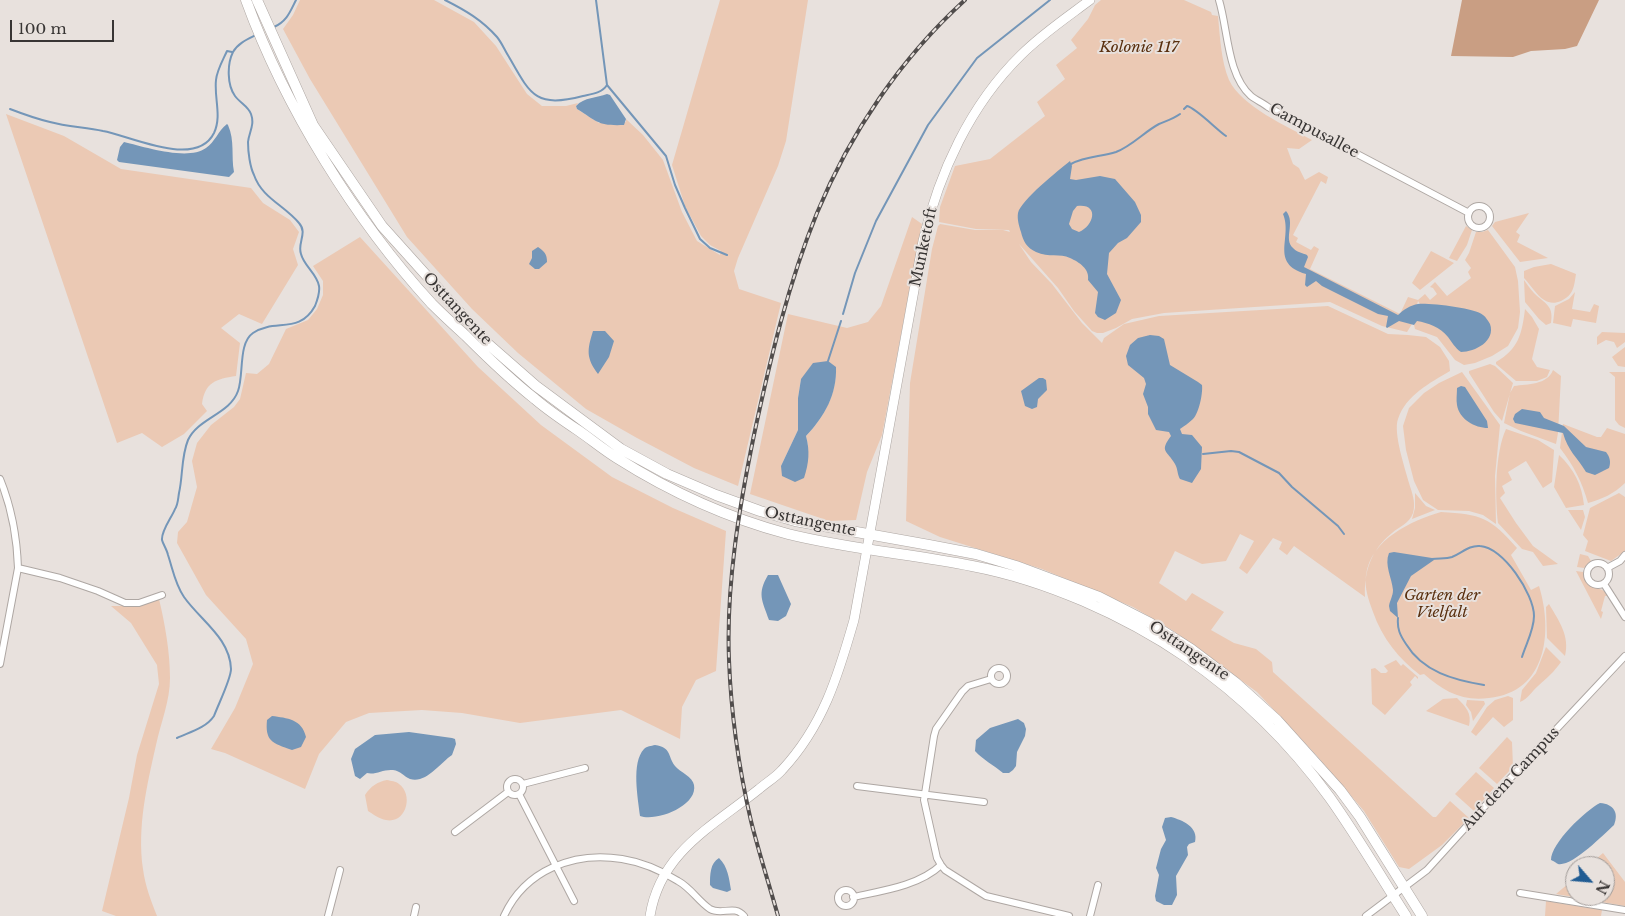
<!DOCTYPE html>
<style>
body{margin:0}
#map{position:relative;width:1625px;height:916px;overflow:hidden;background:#e8e1dd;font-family:"Libre Baskerville",serif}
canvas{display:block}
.north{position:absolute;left:1565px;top:856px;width:50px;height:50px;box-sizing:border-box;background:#e8e1dd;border:1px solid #a29c99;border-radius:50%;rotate:117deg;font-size:14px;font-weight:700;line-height:20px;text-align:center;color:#383534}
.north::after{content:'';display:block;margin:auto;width:18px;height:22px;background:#215c93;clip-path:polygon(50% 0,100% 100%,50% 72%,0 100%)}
.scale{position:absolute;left:10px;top:20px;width:104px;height:22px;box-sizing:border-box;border:2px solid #383534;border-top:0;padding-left:6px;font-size:15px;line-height:18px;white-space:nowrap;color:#383534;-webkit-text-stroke:4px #e8e1dd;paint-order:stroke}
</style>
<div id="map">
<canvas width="1625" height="916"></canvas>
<div class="north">N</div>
<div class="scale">100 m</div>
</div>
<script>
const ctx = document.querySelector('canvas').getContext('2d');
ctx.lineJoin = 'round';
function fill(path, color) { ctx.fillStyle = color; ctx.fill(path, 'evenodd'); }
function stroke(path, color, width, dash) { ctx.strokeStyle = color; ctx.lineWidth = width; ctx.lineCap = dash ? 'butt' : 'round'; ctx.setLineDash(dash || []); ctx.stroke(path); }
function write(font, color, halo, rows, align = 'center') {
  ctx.font = font + ' "Libre Baskerville",serif'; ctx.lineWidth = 4; ctx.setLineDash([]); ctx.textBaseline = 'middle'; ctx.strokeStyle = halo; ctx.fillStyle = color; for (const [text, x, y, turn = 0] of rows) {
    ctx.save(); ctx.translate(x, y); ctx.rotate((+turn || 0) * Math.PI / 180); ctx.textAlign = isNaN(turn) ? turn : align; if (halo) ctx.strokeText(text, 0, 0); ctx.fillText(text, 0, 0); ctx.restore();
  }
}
fill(new Path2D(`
 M300,0H434L474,22L496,46L527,94L542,106H566L578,103L576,106L577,109L599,123L626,122V119L643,135L663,160L682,212L697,241L720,255L721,251L710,245L701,236L685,206L672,165L720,0H808L786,141L778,166L738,258L734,271L739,289L781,303L738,486L694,468L637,438L586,409L518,353L472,309L407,237L310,79L283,29L293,15Z
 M1101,0H1184L1211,12L1212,15L1218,16C1220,37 1221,61 1229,80C1241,106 1288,127 1312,140L1299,149L1287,148L1293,164L1299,168L1305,180L1319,172L1328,177L1326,184L1321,181L1293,235L1298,238L1296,242L1311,250L1314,246L1319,249L1310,269L1400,314L1408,297L1418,300L1425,294L1430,300L1437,294L1433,288L1430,287L1435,282L1447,296L1471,278L1468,272L1471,268L1465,260L1469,253L1476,232H1482L1488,230L1515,267L1518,281L1520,312L1518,328L1508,346L1492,356L1475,363L1464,365L1455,360L1437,337L1415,329L1414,325L1420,304L1418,301L1412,324L1407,332L1382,326L1330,302L1164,313L1132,319L1116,328L1103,333H1097L1092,331L1074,311L1058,288L1019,244L1031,262L1052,284L1082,323L1102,343L1104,338L1124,324L1159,316L1328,306L1388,334L1408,335L1426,337L1440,347L1449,361L1450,371C1430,383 1406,395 1398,419C1393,433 1405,468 1409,483C1412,493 1416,502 1413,513C1409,524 1400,526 1392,533C1371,550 1364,571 1365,597L1294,546L1287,555L1279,549L1282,542L1273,538L1247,574L1239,568L1254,541L1240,534L1226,561L1202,564L1175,551L1159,583L1186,601L1192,593L1224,612L1211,630L1234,643L1256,649L1272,662L1273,672L1433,817H1436L1450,801L1469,818L1442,845L1409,869L1399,867L1364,811L1317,756L1257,692L1172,630L1133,607L1042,569L940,537L906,521L910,383L932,249L938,226L940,224L975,230H1003L1010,232L1009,230L976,229L939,222L940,207L955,166L990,159L1045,116L1037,102L1065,79L1056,65L1077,48L1071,40L1088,19L1095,5Z
 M6,114L64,136L121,169L251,188L263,203L290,220L299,232L293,249L298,265L262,324L239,314L221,328L240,343L236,376C216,379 205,382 202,404L207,411L184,434L162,447L142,433L117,443Z
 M1529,213L1516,232L1520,235L1517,242L1548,258L1520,262L1492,226L1495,222Z
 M912,217L922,224L882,435L867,472L856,520L829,521L750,494L788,314L847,328L868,322L881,306ZM836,367C837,394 824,417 806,436L808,445L781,466L798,430V398L801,379Z
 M1466,226L1472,230L1467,245L1457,261L1449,258Z
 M360,237L478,367L541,425L612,477L673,508L726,531L716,671L696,680L682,707L680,739L621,710L520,723L462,713L422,710L369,713L346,722L319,754L305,789L225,753L211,749L235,708L253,664L246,639L206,595L177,543L178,532L187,522L197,487L192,461L197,443L211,425L234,407L240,399L246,373L257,374L269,364L286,329L308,320L317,309L323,295V281L313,266Z
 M1431,251L1454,263L1420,290L1412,283Z
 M1551,264L1576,274C1574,286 1574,295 1561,301C1543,309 1534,288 1524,278V271L1534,267Z
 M1524,280C1527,284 1530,289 1534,293C1545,304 1554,305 1551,323L1546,325L1539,319L1525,302Z
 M1575,292L1572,309L1590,312L1594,304L1599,306L1596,323L1573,319L1571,327L1553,323L1555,306L1569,299Z
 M1525,309L1532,317L1539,329L1532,359L1537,367L1550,370L1547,377L1537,381H1516L1496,364V362C1519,349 1522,333 1525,309Z
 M1602,332L1625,333V342L1617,348L1614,342L1606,340L1597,345V337Z
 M1625,347V367L1618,366L1612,357Z
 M1490,364L1495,366L1513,383L1502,421L1494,412L1469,373V371Z
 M1553,370L1561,376L1558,433L1556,444L1521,431L1504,423L1510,393L1514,386C1528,384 1547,385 1553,370Z
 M1462,372L1500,425L1495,476L1496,524L1483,515L1469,511L1438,510L1423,500L1414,481L1406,450L1403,426L1409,408L1424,393L1439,383Z
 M1609,372H1625V428L1619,425L1615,420V377Z
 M1563,424L1597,437H1601L1607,428L1625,434V483C1614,494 1602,499 1588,503C1582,482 1574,466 1560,448Z
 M1506,429L1538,440L1554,450L1552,482L1543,488L1526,461L1508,472L1512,480L1502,486L1505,493L1500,498L1516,523L1533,546L1558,564L1543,566L1533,552L1522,549L1498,523C1495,497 1495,453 1506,429Z
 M1559,455C1574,469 1582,485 1584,505L1566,508L1554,487Z
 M1415,493L1426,506L1435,510L1412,519L1415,508Z
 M1619,493L1625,497V551L1611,561L1585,551L1588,541L1583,535L1590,508Z
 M1568,510H1583L1585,517L1581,530Z
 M1441,512C1481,514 1491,518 1517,548L1511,555L1531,590L1539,586C1553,632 1547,692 1489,698C1463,702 1443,691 1424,674L1420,675C1399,659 1382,638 1373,612C1369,601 1364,588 1366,575C1371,539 1411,521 1441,512Z
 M1580,554L1588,556L1591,561L1584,568L1577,567Z
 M1576,571L1583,572C1587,594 1600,583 1609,596H1605L1601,611L1603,612L1601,619Z
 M159,599C165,624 170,652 170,678C170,701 161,722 156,745C147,785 137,827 143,869C145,885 151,901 157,916H116L102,911L129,798L137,755L159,684L157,665L131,623L111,606H138Z
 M1549,604C1559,621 1570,636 1565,656L1547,638L1546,607Z
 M1546,647L1561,662C1554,672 1547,678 1538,686C1531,692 1529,698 1520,702L1522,690L1536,673Z
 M1396,660L1401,666L1403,664L1418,677V679L1415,676L1410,682L1412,685L1385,715L1372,704L1371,669L1375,668L1381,673H1386L1388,671L1384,666Z
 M1508,696L1513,698V720L1504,727L1493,717L1476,736L1471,732L1487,707L1495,700Z
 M1457,698C1466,707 1472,713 1469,726L1426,711L1443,699Z
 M1467,700L1484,701L1485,704L1473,721L1471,712L1466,705Z
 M1507,737L1512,742L1513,767L1497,784L1479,768Z
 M1476,772L1494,788L1474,811L1455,794Z
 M387,780C391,781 396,781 399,784C414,795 406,824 386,820C379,819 373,814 368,811L365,795C371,786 377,782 387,780Z
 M1603,853L1625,882V906L1556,894L1575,878V896H1605V866H1588Z
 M1546,901L1602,910L1601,916H1545Z`), '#ebc9b4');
fill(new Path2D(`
 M1462,0H1599L1577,46L1565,49L1531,51L1513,57L1451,56Z`), '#c99e83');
fill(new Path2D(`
 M607,94L610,95L626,119L624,125C598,126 598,122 577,109L576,106C584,97 597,98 607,94Z
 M227,124L228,125C235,141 231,156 234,172L229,177L119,162L117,160L120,147L124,142C145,147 188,161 206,148C215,142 218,131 227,124Z
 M1070,161L1072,166L1070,179L1076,180L1100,176L1115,179L1135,202L1141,215V222L1127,238L1118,243L1109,253L1107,274L1121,300L1116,313L1105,320L1098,317L1095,313L1098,292L1088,280C1090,269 1079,262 1070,258C1060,253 1049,258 1036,252C1027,248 1023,241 1021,232C1019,226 1017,219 1018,213C1021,200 1059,170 1070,161ZM1077,206C1099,203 1095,225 1079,232L1072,229L1069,224L1073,211Z
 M1286,211C1296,223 1283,239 1293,248C1296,252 1303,253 1307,255L1308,257L1304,267L1398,315C1403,310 1411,305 1418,304C1430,303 1475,308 1483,315C1486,317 1488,321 1490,324C1496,341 1475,352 1461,352C1455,348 1452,342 1448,337C1440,327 1428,323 1417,321L1414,325L1399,321L1387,328L1386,327L1388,316L1378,314L1322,286L1316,281L1307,287L1305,285L1306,274C1269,263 1293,238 1283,214Z
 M538,247C544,251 547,254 547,262L539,269H535L529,264L532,258V251Z
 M593,331H605L614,341L609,357L598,374C586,358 587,350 593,331Z
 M1150,335L1159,336L1164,339L1170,365L1198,382L1202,385C1203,393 1199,413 1193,419C1189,423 1184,426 1180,429L1182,434L1192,435L1202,447L1201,469L1192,483L1180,479C1177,474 1178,469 1175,464C1167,450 1159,452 1171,436L1169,432L1156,430L1148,414V407L1143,394L1146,384L1144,378L1128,365L1126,356L1130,345L1138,338Z
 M828,361L836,367C837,394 825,416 806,436C810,451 809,463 804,478L795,482L782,476L781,466L798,430V398L801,379L813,363Z
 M1039,378H1043L1046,380L1047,390L1038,399L1037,407L1032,409L1025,406L1021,391Z
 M1461,386L1465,387L1487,421L1488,428C1475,428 1459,419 1457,405C1456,400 1457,394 1457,388Z
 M1522,409L1540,412L1544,418L1564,426L1586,447L1606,452C1610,457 1611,462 1609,468L1595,475L1586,472C1577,457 1568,451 1563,433L1515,423L1513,419L1515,414Z
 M1394,552L1432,558L1434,560L1411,576L1397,603L1398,618L1390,611L1389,606C1390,600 1393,596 1393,590C1392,578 1384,565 1389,553Z
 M768,575H778L791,604L786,616L778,621L769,620C762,600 757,594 768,575Z
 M272,716C287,718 302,719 306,737L301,747L292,750C272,743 265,741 267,720Z
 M1018,719L1024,723L1026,729L1025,736L1017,752L1016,766L1013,770L1009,773H1003C994,765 983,760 975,751L976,740L990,728Z
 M409,732L452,738L455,739L456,744L452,755C440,763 426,784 410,779C403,776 401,771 393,770C383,769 376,775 367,773L360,779L355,776L351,759L355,749L375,735Z
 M655,745C672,748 667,755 675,766C680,772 693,777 694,785C698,806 656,822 640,816C638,798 631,763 644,749C647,746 651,746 655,745Z
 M1600,803C1614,804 1619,813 1614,825C1603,835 1572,867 1558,864C1558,864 1552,860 1551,860C1551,843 1586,810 1600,803Z
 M1171,817C1182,820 1199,827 1195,842L1189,844L1187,847L1188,855L1176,876L1177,895L1172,905H1164L1156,901L1155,896L1159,875L1156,868L1161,849L1166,840L1162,827L1165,818Z
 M719,858C728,867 729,878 731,890L727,892L713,888L710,885C710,875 710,863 719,858Z`), '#7496b8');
stroke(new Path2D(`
 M445,0C465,10 482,20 497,37C502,43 505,51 509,57C531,96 536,108 583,96C592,94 602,93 607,85
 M596,0L607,85L666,156L675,185L685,208L700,239L710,248L727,255
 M274,27C287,21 290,12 296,0
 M10,109C23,114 37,119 50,122C68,127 86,127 103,131C131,136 196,169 214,133C222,116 214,98 216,80C217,70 223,60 227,51L232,52
 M1184,109L1187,106C1196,108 1216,129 1226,136
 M1071,164C1086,156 1101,157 1116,152C1132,146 1144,132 1159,124C1166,121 1173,119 1180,114
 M843,314L855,273L876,221L928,125L977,58L1050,0
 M828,361L841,321
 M1203,454L1231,451L1239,452L1279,473L1292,487L1338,526L1344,534
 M1432,559C1439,558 1446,559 1452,557C1462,553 1469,545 1480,546C1503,547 1534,594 1534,616C1534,630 1526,644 1522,657
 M1398,618C1397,629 1400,635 1406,644C1423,672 1454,680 1484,685
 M177,738C190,732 206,728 214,716C218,705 231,679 231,669C230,638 201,621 184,597C175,584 173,570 168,555C167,550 163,544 162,540C161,531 172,517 175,509C178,505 178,499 179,493C183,476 181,457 188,440C198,418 230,414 238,391C244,375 238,343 253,333C275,318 299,335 315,306C317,301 320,292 319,286C317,274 304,266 301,254C297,243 308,233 299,223C284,205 262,198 254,175C250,167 248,152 248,142C249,132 255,125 251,114C248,106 240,103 235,96C227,85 227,64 233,52C238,43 248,39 256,35`), '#7496b8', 2);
const street = new Path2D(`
 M1219,0C1228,29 1227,75 1251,96C1256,100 1263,103 1268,107L1469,213
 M1468 217a11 11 0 1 1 22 0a11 11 0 1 1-22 0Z
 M0,479C11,506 17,538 18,568L0,664
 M1587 574a11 11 0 1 1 22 0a11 11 0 1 1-22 0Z
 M18,568L60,578L98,591L125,603H139L162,595
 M1607,568L1620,561L1625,555
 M1604,584L1625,617
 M991 676a8 8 0 1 1 16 0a8 8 0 1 1-16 0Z
 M991,679L968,686L962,692L936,729L934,736L924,800L937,858L941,865L945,870L986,896L1069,916
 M507 787a8 8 0 1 1 16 0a8 8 0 1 1-16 0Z
 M523,784L585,768
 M857,786L984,802
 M519,794L574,901
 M455,832L508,792
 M838 898a8 8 0 1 1 16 0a8 8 0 1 1-16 0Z
 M1520,893L1625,910
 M853,897C881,891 919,886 941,865
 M328,916L340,870
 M414,916L416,907
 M504,916C525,870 574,851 622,859C641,862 662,871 678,881C691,888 698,901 710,909C722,916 734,904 744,916
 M1090,916L1098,885
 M1366,916L1427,870L1504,785L1625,656`);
const secondary = new Path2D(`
 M650,916C660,852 713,826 759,789C766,783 776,777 782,770C823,726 838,676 854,620L923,241C939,173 970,105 1021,55C1042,34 1066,18 1090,0`);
const primary = new Path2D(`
 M246,0C285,107 355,220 432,304C443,315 455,326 466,336C488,358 511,380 535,399C549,411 564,421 579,431C592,440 604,450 617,458C669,491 728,518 788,534C848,549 911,554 972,566C1046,580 1124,615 1186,657C1241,695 1291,744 1330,798C1357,836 1381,877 1406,916
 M257,0L313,125L382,226L488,344L536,386L621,449L667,474L716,495L760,511L795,521L929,545L976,554L1016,566L1099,597L1150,623L1191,649L1236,683L1277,720L1340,790L1360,817L1422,916`);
stroke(street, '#aea7a3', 8);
stroke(secondary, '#aea7a3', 10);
stroke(primary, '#aea7a3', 11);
stroke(street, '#fff', 6);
stroke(secondary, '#fff', 9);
stroke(primary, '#fff', 10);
const rail = new Path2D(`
 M778,916C769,884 759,853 751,821C739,769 731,714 729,660C726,586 739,508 754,435C770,360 788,284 817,213C850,133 901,58 965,0`);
stroke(rail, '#514d4c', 4);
stroke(rail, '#e8e1dd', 2, [5.5]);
write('italic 15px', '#592f0e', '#e8e1dd', [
 ["Kolonie 117",1139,48],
 ["Garten der",1442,596],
 ["Vielfalt",1442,613]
]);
write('15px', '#383534', '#e8e1dd', [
 ["Campusallee",1314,131,28],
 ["Munketoft",924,247,-78],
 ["Osttangente",457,309,47],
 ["Osttangente",810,522,12],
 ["Osttangente",1189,651,34],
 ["Auf dem Campus",1511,779,-47]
]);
</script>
